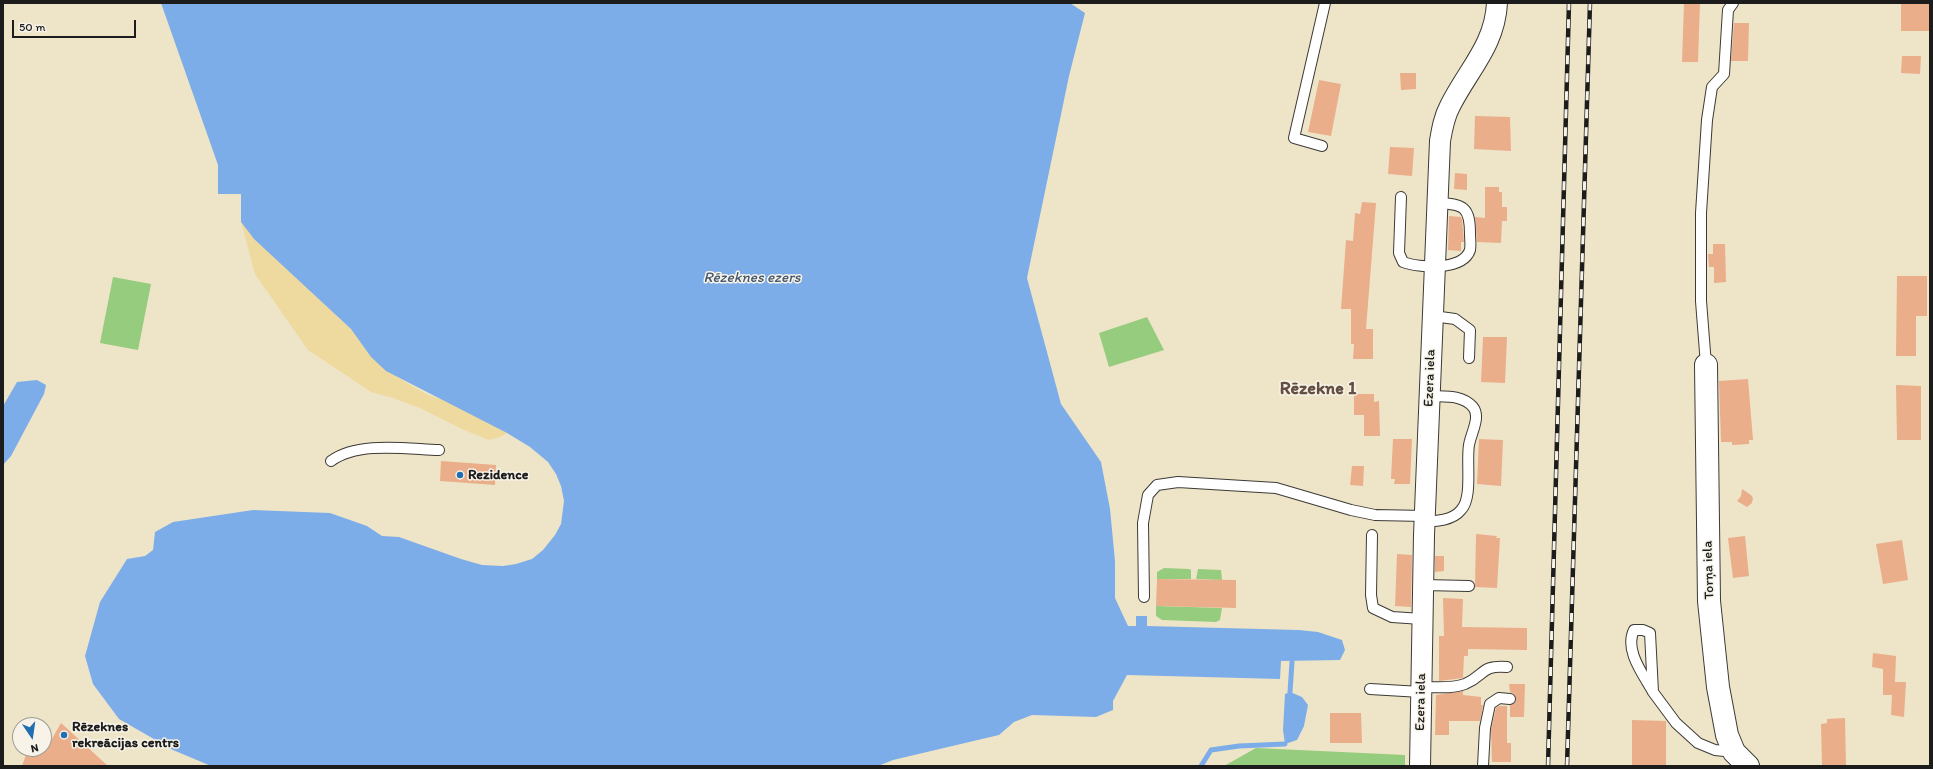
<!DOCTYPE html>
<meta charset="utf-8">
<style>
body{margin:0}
#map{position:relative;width:1933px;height:769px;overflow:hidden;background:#eee5c8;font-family:Itim,sans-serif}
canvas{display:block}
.frame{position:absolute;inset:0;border:4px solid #1c1c1c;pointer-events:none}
.north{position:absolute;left:12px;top:717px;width:40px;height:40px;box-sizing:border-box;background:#f7f3e8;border:1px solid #9f9d96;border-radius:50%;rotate:167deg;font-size:11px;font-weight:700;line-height:16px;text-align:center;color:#1c1c1c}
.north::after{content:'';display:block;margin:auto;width:14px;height:18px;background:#1f6fb2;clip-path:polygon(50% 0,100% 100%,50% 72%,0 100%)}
.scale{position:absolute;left:12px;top:20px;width:124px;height:18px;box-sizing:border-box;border:2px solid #1c1c1c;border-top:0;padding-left:5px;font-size:12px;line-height:14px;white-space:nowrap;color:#1c1c1c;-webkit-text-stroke:3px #f7f3e8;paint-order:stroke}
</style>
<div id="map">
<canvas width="1933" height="769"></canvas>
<div class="frame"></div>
<div class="north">N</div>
<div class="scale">50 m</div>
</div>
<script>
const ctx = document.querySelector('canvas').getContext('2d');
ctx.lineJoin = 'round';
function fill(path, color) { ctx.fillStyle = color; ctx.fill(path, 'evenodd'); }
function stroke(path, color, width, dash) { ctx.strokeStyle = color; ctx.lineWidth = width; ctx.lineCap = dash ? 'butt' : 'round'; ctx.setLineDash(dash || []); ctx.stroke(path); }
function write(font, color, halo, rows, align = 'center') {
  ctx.font = font + ' Itim,sans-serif'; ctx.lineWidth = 3; ctx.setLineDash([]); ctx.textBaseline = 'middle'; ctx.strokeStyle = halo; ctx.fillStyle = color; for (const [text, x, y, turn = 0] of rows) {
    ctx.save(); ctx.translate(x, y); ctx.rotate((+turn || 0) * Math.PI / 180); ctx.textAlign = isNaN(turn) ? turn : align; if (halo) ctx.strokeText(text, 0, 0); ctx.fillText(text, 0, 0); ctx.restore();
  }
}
fill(new Path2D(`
 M113,277L151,284L138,350L100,343Z
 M1147,317L1164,350L1109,367L1099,333Z
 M1164,568L1189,569L1191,570V579H1157V572Z
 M1198,569L1221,570L1222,580L1196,579Z
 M1156,606L1222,608L1220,620L1216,622L1162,620L1156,616Z
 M1256,748L1405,755V766H1224Z`), '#95cc7e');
fill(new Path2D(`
 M241,222L254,239L351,329L371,357L405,382L428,395L447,401L507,433L500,437L489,440L464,430L420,408L393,398L371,392L308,350L255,274Z`), '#eeda9e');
fill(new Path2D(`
 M161,3H1070L1085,13L1069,76L1027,278L1061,404L1101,462L1110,509L1115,561V598L1128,626H1136V616H1147V626L1299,630L1318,632L1342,640L1345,650L1340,660L1281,661L1280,679L1127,675L1113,701V710L1096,717L1032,715L1014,722L999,735L893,760L878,766H211L173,750L119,719L93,684L85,656L100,602L127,559L145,556L153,550L155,532L173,522L253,510L330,513L367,526L382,536L399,537L461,559L482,565L503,566L516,564L532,559L543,550L555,535L561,524L564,501L561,486L556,474L548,462L530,447L507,433L386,371L371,357L351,329L254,239L241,222V194H218V165Z
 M37,380L46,385L44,394L11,456L3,465V406L17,382Z
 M1290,692L1302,697L1308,705L1304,726L1297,740L1285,744L1283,730L1285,694Z`), '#7dade8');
stroke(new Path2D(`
 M1290,692L1292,662
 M1201,766L1211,750L1239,746L1285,744`), '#7dade8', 5);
fill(new Path2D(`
 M1684,3H1700L1698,62H1682Z
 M1901,3H1930V31H1901Z
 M1734,23H1749L1748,61H1731Z
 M1902,56H1921L1920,74L1901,73Z
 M1400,73H1416V89L1401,90Z
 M1319,80L1341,84L1331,136L1308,132Z
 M1475,116L1510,117L1511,151L1474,149Z
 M1390,147L1414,148L1412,176L1388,174Z
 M1455,173L1467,174V190L1454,189Z
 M1485,187H1499V192H1502V207H1507V221H1502L1501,243L1477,242L1475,217L1485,218Z
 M1362,202L1376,203L1366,329H1373V359H1353L1354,344H1351V309H1341L1346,240L1353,241L1355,213L1360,214Z
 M1449,216L1461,217L1462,220L1464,242H1461V251L1448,250Z
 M1713,244H1725L1726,282L1714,283V267H1709L1708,254H1713Z
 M1897,276H1927V316H1916V356H1896Z
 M1483,337H1507L1505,383L1481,382Z
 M1748,379L1753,440H1749V444L1732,445V442H1721L1719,381Z
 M1896,385L1921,386V440H1897Z
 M1354,394H1374V402L1379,401L1380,436H1364V415H1354Z
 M1393,439H1412L1410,484H1394L1395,479H1391Z
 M1479,439L1503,440L1501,486L1477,484Z
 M441,461L496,465L495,485L440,481Z
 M1352,466H1364L1363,486L1350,485Z
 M1742,489L1751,495L1753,498L1752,503L1747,507L1737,501L1741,496Z
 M1476,534L1497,536L1496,538H1500L1497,588L1475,587Z
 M1745,536L1749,576L1733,578L1728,538Z
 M1902,540L1908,580L1883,584L1876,544Z
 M1397,554L1412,555L1411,607L1395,606Z
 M1435,556H1444V571L1435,572Z
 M1157,579L1236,580V608L1156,606Z
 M1443,598L1463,599L1462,627L1527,628V650L1468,649V656H1464L1463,678L1439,681V636H1444Z
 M1873,653L1896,656L1895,682H1906L1904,717L1891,715L1892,695H1883V669L1872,667Z
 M1509,684H1525L1524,717H1510V705L1515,703L1516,699L1514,694L1510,692Z
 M1463,691V695L1481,697V705H1483L1480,721H1449V735H1435L1436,695Z
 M1499,706H1507V743H1511V762H1492L1491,729L1496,708Z
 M1330,713H1361L1362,743H1330Z
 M1845,718L1846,766H1822L1821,724L1827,723V719Z
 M1632,720L1666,721V766H1632Z
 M61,723L108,766H22L28,749H46Z`), '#eaae8b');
const lane = new Path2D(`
 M1322,146L1294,138L1325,3
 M1401,197L1399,253L1403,262C1419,268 1463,271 1470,250C1471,245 1470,239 1470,234C1470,207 1464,204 1437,203
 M1433,316L1455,319L1470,330L1469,358
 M1706,365L1701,301V213L1707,120L1712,87L1724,74L1728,10L1733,3
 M331,461C358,441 407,449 439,450
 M1424,521C1436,522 1453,520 1461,510C1473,498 1466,462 1469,445C1471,433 1481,417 1473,407C1462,394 1444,397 1429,396
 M1372,535L1371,595L1373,608L1392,617L1422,619
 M1423,585L1469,586
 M1144,597L1143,523L1148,495L1157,485L1178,482L1276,488L1351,510L1375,515L1425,516
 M1421,687C1436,687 1452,689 1465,684C1486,675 1480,665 1507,667
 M1370,689L1421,692
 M1653,692C1643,674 1624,650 1634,630H1643L1650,633L1653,692L1676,723L1698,743L1715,750L1734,752
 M1483,766L1485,728L1490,704L1499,698L1510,699`);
const street = new Path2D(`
 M1420,766L1424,535L1440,141C1442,129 1444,117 1450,106C1468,70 1495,45 1497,3`);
const secondary = new Path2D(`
 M1706,365L1709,601L1718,687L1727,735L1734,752L1748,766`);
stroke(lane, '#3c3a36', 12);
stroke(street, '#3c3a36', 22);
stroke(secondary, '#3c3a36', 24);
stroke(lane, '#fff', 10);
stroke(street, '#fff', 20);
stroke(secondary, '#fff', 22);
const rail = new Path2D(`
 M1548,766L1569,3
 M1567,766L1590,3`);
stroke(rail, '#1c1c1c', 4.5);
stroke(rail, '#f7f3e8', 3, [9]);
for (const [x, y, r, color] of [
 [460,475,4,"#1f6fb2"],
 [64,735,4,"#1f6fb2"]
]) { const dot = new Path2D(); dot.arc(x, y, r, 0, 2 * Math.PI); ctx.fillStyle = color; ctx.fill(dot); stroke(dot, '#f7f3e8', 1.5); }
write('14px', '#1c1c1c', '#f7f3e8', [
 ["Ezera iela",1430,378,-88],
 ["Torņa iela",1709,570,-92],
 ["Ezera iela",1421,702,-89]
]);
write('bold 14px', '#1c1c1c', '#f7f3e8', [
 ["Rezidence",468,475],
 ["Rēzeknes",72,727],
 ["rekreācijas centrs",72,743]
], 'left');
write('italic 15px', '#43566e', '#f7f3e8', [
 ["Rēzeknes ezers",752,278]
]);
write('bold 18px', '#644f43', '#f7f3e8', [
 ["Rēzekne 1",1318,389]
]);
</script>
